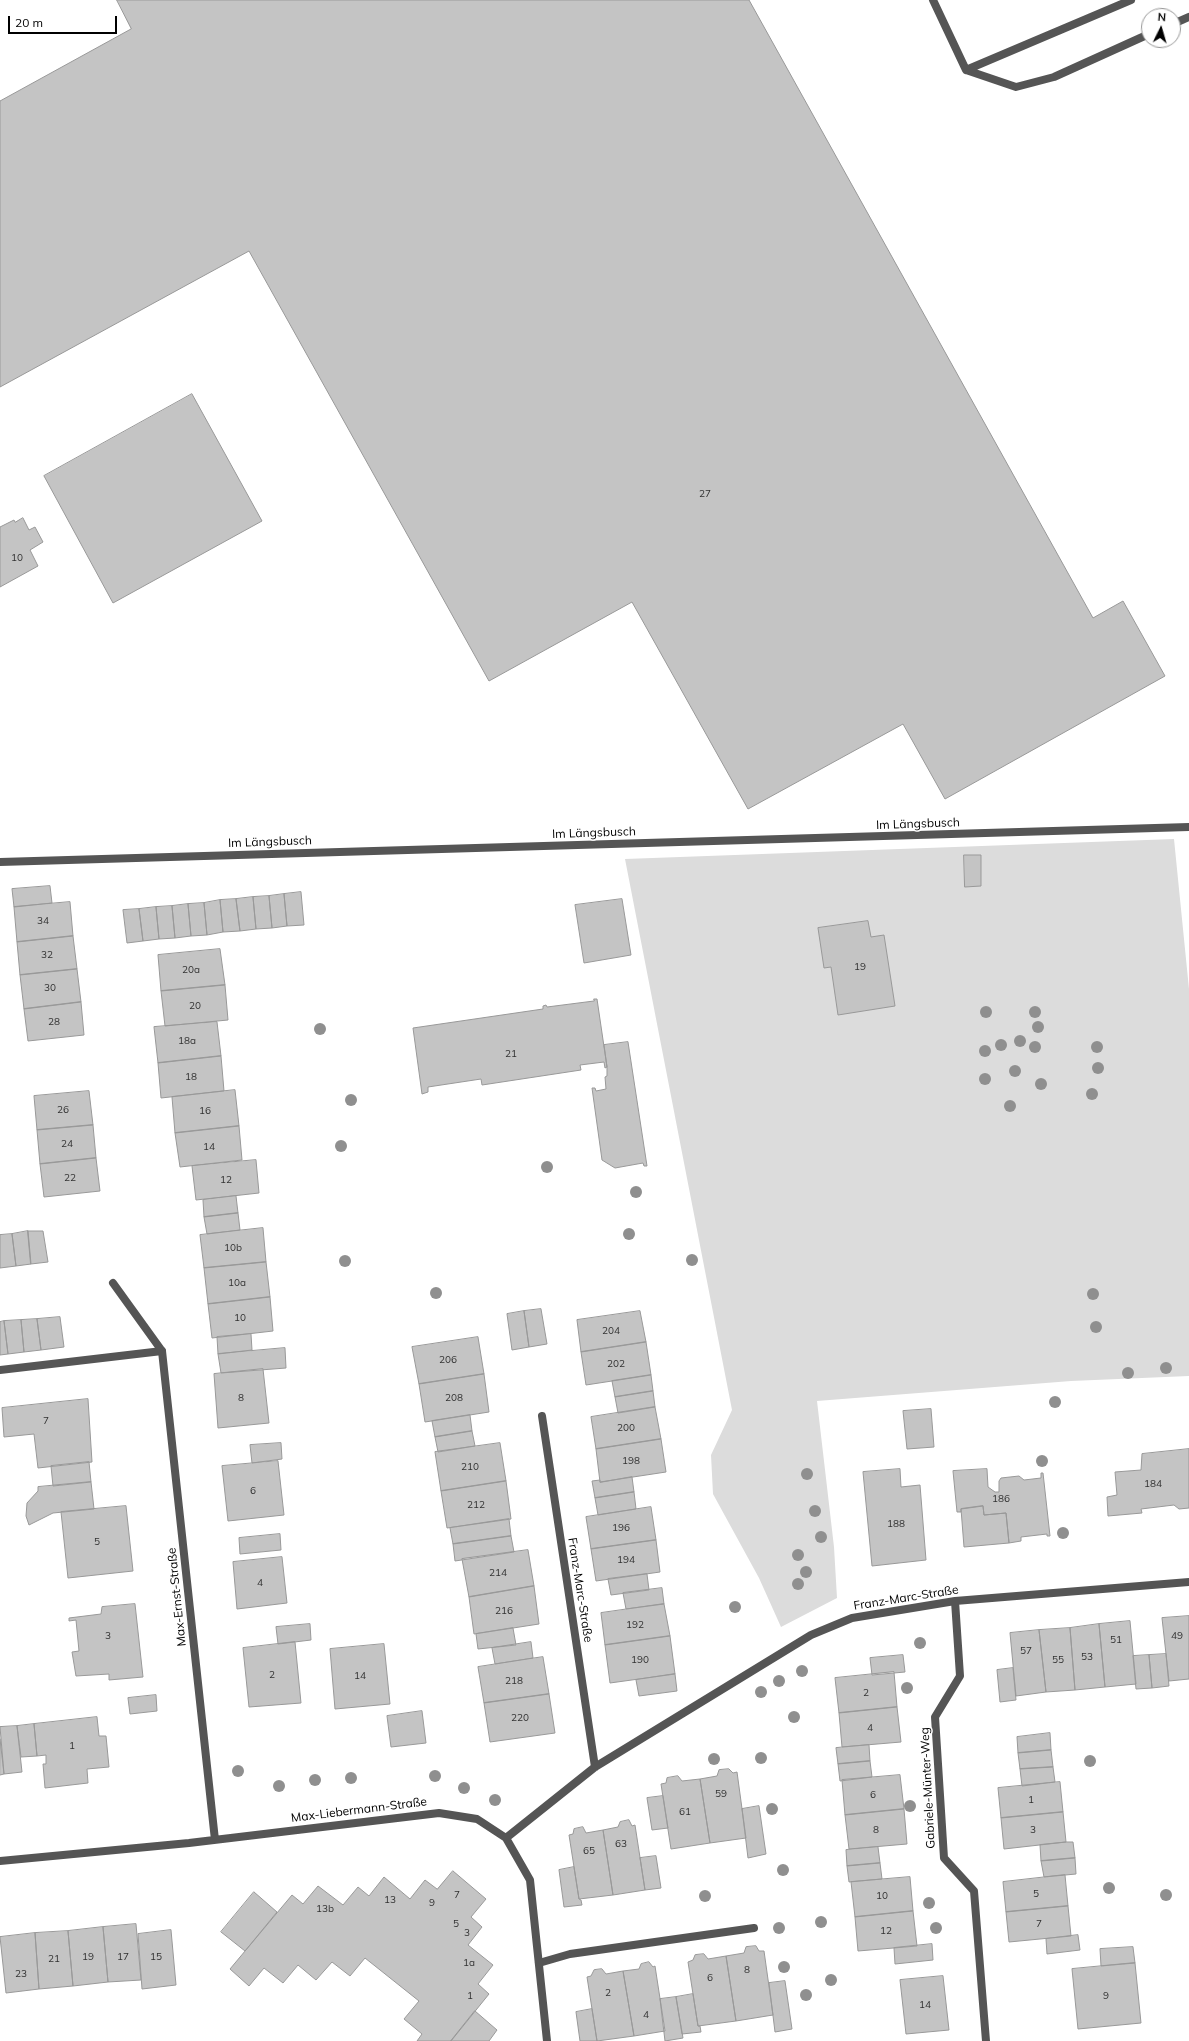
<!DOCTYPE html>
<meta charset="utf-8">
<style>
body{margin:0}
#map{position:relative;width:1189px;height:2041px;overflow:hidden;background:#fff;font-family:Mulish,sans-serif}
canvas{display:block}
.north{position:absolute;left:1141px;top:8px;width:40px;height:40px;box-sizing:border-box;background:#fff;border:1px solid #999;border-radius:50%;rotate:5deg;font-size:11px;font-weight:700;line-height:16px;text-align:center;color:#000}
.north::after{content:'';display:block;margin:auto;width:14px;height:18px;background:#000;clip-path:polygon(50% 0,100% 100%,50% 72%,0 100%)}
.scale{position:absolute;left:8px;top:16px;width:109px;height:18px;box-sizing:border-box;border:2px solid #000;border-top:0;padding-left:5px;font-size:12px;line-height:14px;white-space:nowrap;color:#000;-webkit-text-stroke:3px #fff;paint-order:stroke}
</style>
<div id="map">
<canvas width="1189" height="2041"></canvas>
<div class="north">N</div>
<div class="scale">20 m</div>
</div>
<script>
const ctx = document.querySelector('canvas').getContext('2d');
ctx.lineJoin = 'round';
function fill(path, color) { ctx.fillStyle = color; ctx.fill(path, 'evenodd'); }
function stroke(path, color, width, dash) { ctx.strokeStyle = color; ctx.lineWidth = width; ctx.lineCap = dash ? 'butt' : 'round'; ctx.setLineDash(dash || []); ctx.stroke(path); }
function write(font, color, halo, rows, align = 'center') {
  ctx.font = font + ' Mulish,sans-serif'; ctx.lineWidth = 3; ctx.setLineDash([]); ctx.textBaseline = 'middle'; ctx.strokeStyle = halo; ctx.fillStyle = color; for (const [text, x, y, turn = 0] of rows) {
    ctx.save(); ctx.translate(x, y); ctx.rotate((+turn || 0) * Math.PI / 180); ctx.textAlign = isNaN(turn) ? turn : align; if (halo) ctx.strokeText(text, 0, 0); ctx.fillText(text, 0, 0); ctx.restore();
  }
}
fill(new Path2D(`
 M1174,839L1189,989V1376L1071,1381L817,1401L834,1547L837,1598L781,1627L759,1578L713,1494L711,1455L732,1410L625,859Z`), '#dcdcdc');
const building = new Path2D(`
 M117,0H749L1093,618L1123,601L1165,676L945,799L903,724L748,809L632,602L489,681L249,251L0,387V101L131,29Z
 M192,394L262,521L113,603L44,476Z
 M23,518L29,530L35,527L43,542L30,550L38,566L0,587V527L14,520L15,522Z
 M964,855H981V886L965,887Z
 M50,886L52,903L14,907L12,889Z
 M301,892L304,925L287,926L284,894Z
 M284,894L287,926L272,928L269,896Z
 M269,896L272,928L256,929L253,897Z
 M253,897L256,929L240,931L236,899Z
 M236,899L240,931L223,932L220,900Z
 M622,899L631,955L584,963L575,905Z
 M220,900L223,932L207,935L204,903Z
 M70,902L73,936L17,942L14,907Z
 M204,903L207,935L191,936L188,904Z
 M188,904L191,936L175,938L172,906Z
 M172,906L175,938L159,939L156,907Z
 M156,907L159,939L143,941L139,909Z
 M139,909L143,941L127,943L123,910Z
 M868,921L871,937L884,935L895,1006L838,1015L831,967L824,968L818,928Z
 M73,936L77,969L20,975L17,942Z
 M220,949L225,985L161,991L158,955Z
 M77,969L81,1002L24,1009L20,975Z
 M225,985L228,1020L165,1026L161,991Z
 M594,999H597L607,1067L605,1068L604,1062L580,1065L581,1070L482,1085L481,1079L428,1087V1092L422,1094L413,1028L543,1009V1006L546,1005L547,1007L594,1001Z
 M81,1002L84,1035L28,1041L24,1009Z
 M217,1022L221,1056L158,1063L154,1027Z
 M628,1042L647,1166H644L643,1163L615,1168L602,1160L592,1088H595L596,1091L606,1089L605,1077L607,1076V1067L604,1045Z
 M221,1056L224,1091L161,1098L158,1063Z
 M235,1090L239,1126L175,1133L172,1097Z
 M89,1091L93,1125L37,1130L34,1096Z
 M93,1125L96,1158L40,1164L37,1130Z
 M239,1126L242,1160L180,1167L175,1133Z
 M96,1158L100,1191L44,1197L40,1164Z
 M256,1160L259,1193L196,1200L192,1166Z
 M236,1196L238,1213L204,1217L203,1200Z
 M238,1213L240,1230L207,1234L204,1217Z
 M263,1228L266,1262L204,1268L200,1235Z
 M28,1231H43L48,1262L31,1264Z
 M28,1231L31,1264L16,1266L12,1234Z
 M12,1234L16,1266L0,1268V1235Z
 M266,1262L270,1297L208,1304L204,1268Z
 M270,1297L273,1331L212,1338L208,1304Z
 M541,1309L547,1344L529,1347L524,1311Z
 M524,1311L529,1347L512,1350L507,1314Z
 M640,1311L646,1342L581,1352L577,1320Z
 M60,1317L64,1347L41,1350L37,1319Z
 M37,1319L41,1350L24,1352L21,1320Z
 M21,1320L24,1352L8,1354L4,1321Z
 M4,1321L8,1354L0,1355V1322Z
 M251,1334L252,1350L218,1354L217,1337Z
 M478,1337L484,1374L419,1384L412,1347Z
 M646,1342L651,1375L586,1385L581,1352Z
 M285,1348L286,1368L221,1373L218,1354Z
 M263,1369L269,1423L218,1428L214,1374Z
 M484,1374L489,1412L425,1422L419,1384Z
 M651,1375L653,1391L615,1397L612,1381Z
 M653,1391L655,1407L618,1413L615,1397Z
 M88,1399L92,1462L38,1468L34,1434L4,1437L2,1408Z
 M655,1407L661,1439L596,1449L591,1417Z
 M931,1409L934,1447L907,1449L903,1411Z
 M470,1415L472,1431L435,1437L432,1421Z
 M472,1431L475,1446L438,1452L435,1437Z
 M661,1439L666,1472L600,1482L596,1449Z
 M281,1443L282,1459L252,1463L250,1445Z
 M500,1443L506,1481L441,1491L435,1452Z
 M1189,1449V1508L1179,1509L1174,1505L1141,1509L1142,1513L1108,1516L1107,1497L1117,1495L1115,1472L1141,1470L1142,1454Z
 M278,1461L284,1515L228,1521L222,1466Z
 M89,1462L91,1482L53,1486L51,1466Z
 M900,1469L901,1487L920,1485L926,1560L872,1566L863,1472Z
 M987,1469L988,1487L995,1492H999V1481L1001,1478L1019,1476L1024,1480L1041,1478V1473H1043L1050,1536H1047V1534L1021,1537V1541L1009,1543L1006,1513L984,1515L983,1506L961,1509V1512H957L953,1471Z
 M632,1477L634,1492L595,1498L592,1481L600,1480V1482Z
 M506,1481L511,1519L447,1528L441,1491Z
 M91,1482L94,1509L53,1513L29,1525L26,1516L27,1503L38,1491V1487Z
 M634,1492L636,1509L598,1515L595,1498Z
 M126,1506L133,1571L68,1578L61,1512Z
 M983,1506L984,1515L1006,1513L1009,1543L964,1547L961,1509Z
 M651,1507L656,1540L591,1549L586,1517Z
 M509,1519L511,1536L453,1544L450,1528Z
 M280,1534L281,1550L240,1554L239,1538Z
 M511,1536L514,1552L455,1561L453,1544Z
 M656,1540L660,1572L596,1581L591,1549Z
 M528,1550L534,1586L469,1597L462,1559Z
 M282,1557L287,1603L237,1609L233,1562Z
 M647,1574L649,1590L611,1595L608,1579Z
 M534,1586L539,1624L474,1634L469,1597Z
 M662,1588L664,1604L626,1609L623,1593Z
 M135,1604L143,1677L109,1680V1674L76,1676L72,1652L79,1651L76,1620L69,1621V1618L101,1614L102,1607Z
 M664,1604L670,1636L605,1645L601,1613Z
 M1189,1616V1679L1169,1681L1162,1618Z
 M1130,1621L1136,1684L1105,1687L1099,1624Z
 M310,1624L311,1640L278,1644L276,1627Z
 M1099,1624L1105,1687L1075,1690L1070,1628Z
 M513,1628L516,1645L478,1649L476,1634Z
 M1070,1628L1075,1690L1046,1692L1039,1630Z
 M1039,1630L1046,1692L1016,1696L1010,1633Z
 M670,1636L675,1674L610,1683L605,1645Z
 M295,1642L301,1703L249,1707L243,1648Z
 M531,1642L533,1658L495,1664L492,1648Z
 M384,1644L390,1704L335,1709L330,1649Z
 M1166,1654L1169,1686L1152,1688L1149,1655Z
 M903,1655L905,1672L872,1675L870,1658Z
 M1149,1655L1152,1688L1136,1689L1133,1656Z
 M543,1657L549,1694L484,1703L478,1667Z
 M1013,1668L1016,1700L1000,1702L997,1670Z
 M894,1672L897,1707L839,1713L835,1678Z
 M675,1674L677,1691L639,1696L636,1680Z
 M549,1694L555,1733L490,1742L484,1703Z
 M156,1695L157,1711L130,1714L128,1698Z
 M897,1707L901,1742L842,1747L839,1713Z
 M422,1711L426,1743L391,1747L387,1716Z
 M97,1717L99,1736H106L109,1767L87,1769L88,1783L45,1788L43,1764H46V1755L37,1756L34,1724Z
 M34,1724L37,1756L21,1757L17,1726Z
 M17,1726L22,1772L4,1774L0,1727Z
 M1050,1733L1051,1750L1018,1753L1017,1737Z
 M0,1739L4,1774L0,1775Z
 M869,1745L870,1761L838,1764L836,1748Z
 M1051,1750L1053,1767L1020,1769L1018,1753Z
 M870,1761L872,1777L840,1781L838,1764Z
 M1053,1767L1055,1782L1022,1786L1020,1769Z
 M729,1769L733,1773L737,1772L746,1838L710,1843L700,1779L717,1776L719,1770Z
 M900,1775L904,1809L845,1815L842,1780Z
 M678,1776L682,1781L700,1779L710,1843L671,1849L661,1784L666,1783L667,1778Z
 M1060,1782L1063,1812L1001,1818L998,1788Z
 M663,1796L668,1828L652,1830L647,1798Z
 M759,1806L766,1854L748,1858L742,1809Z
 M904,1809L907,1844L849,1849L845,1815Z
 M1063,1812L1066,1842L1004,1849L1001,1818Z
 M629,1820L632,1826L635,1825L645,1890L613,1895L603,1830L618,1827L620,1822Z
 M583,1827L586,1833L603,1830L613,1895L579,1899L569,1835L573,1834L574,1829Z
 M1066,1842H1073L1075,1858L1041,1861L1040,1845Z
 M878,1847L880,1863L847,1866L846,1850Z
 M656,1856L661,1888L645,1890L640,1858Z
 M1075,1858L1076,1874L1044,1877L1041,1861Z
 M880,1863L882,1879L849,1882L847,1866Z
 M574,1867L579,1899L581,1900L582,1905L564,1907L559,1870Z
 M453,1871L486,1899L471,1917L482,1927L468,1945L493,1965L478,1984L489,1994L451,2041H417L422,2034L404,2019L419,2001L365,1958L350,1976L332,1962L316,1980L298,1965L283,1983L264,1968L249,1986L230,1969L292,1895L303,1904L318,1886L343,1905L358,1887L369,1896L384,1877L410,1899L425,1880L437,1889Z
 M1065,1875L1068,1906L1006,1912L1003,1882Z
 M910,1877L913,1911L855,1917L851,1882Z
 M254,1892L277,1912L245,1951L221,1932Z
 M1068,1906L1071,1936L1009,1942L1006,1912Z
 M913,1911L917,1946L858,1951L855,1917Z
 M136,1924L141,1980L108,1982L103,1927Z
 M103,1927L108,1982L73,1986L68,1931Z
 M171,1930L176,1985L142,1989L138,1934Z
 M68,1931L73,1986L39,1989L35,1933Z
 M35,1933L39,1989L6,1993L0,1937Z
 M1078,1935L1080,1950L1047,1954L1046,1939Z
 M932,1944L933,1960L895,1964L894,1948Z
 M756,1946L759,1951H764L773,2015L736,2021L726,1956L744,1953L746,1947Z
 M1133,1947L1135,1963L1101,1966L1100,1949Z
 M704,1954L708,1959L726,1956L736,2021L698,2026L688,1962L693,1960L695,1955Z
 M649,1962L653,1967L655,1966L665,2031L634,2036L623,1971L639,1969L641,1964Z
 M1135,1963L1141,2023L1078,2029L1072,1969Z
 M602,1969L606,1974L623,1971L634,2036L597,2041L587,1977L591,1976L594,1970Z
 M943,1976L949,2030L906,2034L900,1980Z
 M785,1981L792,2029L775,2032L769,1983Z
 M693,1994L698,2026H700L701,2032L682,2034L676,1997Z
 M676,1997L683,2038L665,2041L660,1999Z
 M592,2009L597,2041H580L576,2012Z
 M475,2011L497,2030L489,2041H451Z`);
fill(building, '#c4c4c4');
stroke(building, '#999', 1);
stroke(new Path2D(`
 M933,0L966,70L1016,87L1054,77L1149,34
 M1173,24L1189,17
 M966,70L1131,0
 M0,1370L162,1351
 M539,1963L570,1954L754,1928`), '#555', 8);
stroke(new Path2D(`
 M0,862L1189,827
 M113,1283L162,1351L215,1840
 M542,1416L595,1767
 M955,1601L960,1676L935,1717L944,1858L974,1891L986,2041
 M506,1838L595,1767L811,1635L852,1618L955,1601L1189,1582
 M0,1861L189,1843L439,1813L477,1819L506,1838L530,1880L547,2041`), '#555', 8);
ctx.fillStyle = '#8f8f8f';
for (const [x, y] of [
 [986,1012],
 [1035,1012],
 [1038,1027],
 [320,1029],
 [1020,1041],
 [1001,1045],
 [1035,1047],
 [1097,1047],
 [985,1051],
 [1098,1068],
 [1015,1071],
 [985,1079],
 [1041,1084],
 [1092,1094],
 [351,1100],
 [1010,1106],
 [341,1146],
 [547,1167],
 [636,1192],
 [629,1234],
 [692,1260],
 [345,1261],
 [436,1293],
 [1093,1294],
 [1096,1327],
 [1166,1368],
 [1128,1373],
 [1055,1402],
 [1042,1461],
 [807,1474],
 [815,1511],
 [1063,1533],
 [821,1537],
 [798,1555],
 [806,1572],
 [798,1584],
 [735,1607],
 [920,1643],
 [802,1671],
 [779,1681],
 [907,1688],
 [761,1692],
 [794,1717],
 [761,1758],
 [714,1759],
 [1090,1761],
 [238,1771],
 [435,1776],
 [351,1778],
 [315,1780],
 [279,1786],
 [464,1788],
 [495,1800],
 [910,1806],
 [772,1809],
 [783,1870],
 [1109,1888],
 [1166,1895],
 [705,1896],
 [929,1903],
 [821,1922],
 [779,1928],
 [936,1928],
 [784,1967],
 [831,1980],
 [806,1995]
]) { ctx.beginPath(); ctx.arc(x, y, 6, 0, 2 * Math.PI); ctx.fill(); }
write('10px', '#313131', null, [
 ["27",705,494],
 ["10",17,558],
 ["34",43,921],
 ["32",47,955],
 ["19",860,967],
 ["20a",191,970],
 ["30",50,988],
 ["20",195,1006],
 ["28",54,1022],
 ["18a",187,1041],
 ["21",511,1054],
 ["18",191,1077],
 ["26",63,1110],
 ["16",205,1111],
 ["24",67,1144],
 ["14",209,1147],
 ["22",70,1178],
 ["12",226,1180],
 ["10b",233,1248],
 ["10a",237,1283],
 ["10",240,1318],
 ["204",611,1331],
 ["206",448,1360],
 ["202",616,1364],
 ["8",241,1398],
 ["208",454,1398],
 ["7",46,1421],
 ["200",626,1428],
 ["198",631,1461],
 ["210",470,1467],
 ["184",1153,1484],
 ["6",253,1491],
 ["186",1001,1499],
 ["212",476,1505],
 ["188",896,1524],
 ["196",621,1528],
 ["5",97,1542],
 ["194",626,1560],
 ["214",498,1573],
 ["4",260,1583],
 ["216",504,1611],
 ["192",635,1625],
 ["3",108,1636],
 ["49",1177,1636],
 ["51",1116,1640],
 ["57",1026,1651],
 ["53",1087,1657],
 ["190",640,1660],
 ["55",1058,1660],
 ["2",272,1675],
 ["14",360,1676],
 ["218",514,1681],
 ["2",866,1693],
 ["220",520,1718],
 ["4",870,1728],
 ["1",72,1746],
 ["59",721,1794],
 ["6",873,1795],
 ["1",1031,1800],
 ["61",685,1812],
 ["8",876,1830],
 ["3",1033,1830],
 ["63",621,1844],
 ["65",589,1851],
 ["5",1036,1894],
 ["7",457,1895],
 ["10",882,1896],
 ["13",390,1900],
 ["9",432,1903],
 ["13b",325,1909],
 ["5",456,1924],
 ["7",1039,1924],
 ["12",886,1931],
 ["3",467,1933],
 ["19",88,1957],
 ["17",123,1957],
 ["15",156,1957],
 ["21",54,1959],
 ["1a",469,1963],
 ["8",747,1970],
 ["23",21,1974],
 ["6",710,1978],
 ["2",608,1993],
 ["1",470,1996],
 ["9",1106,1996],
 ["14",925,2005],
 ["4",646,2015]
]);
write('12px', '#000', '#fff', [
 ["Im Längsbusch",918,824,-2],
 ["Im Längsbusch",594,833,-2],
 ["Im Längsbusch",270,842,-2],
 ["Franz-Marc-Straße",580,1590,81],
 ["Max-Ernst-Straße",177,1597,-96],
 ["Franz-Marc-Straße",906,1598,-9],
 ["Gabriele-Münter-Weg",928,1788,-93],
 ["Max-Liebermann-Straße",359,1810,-7]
]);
</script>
